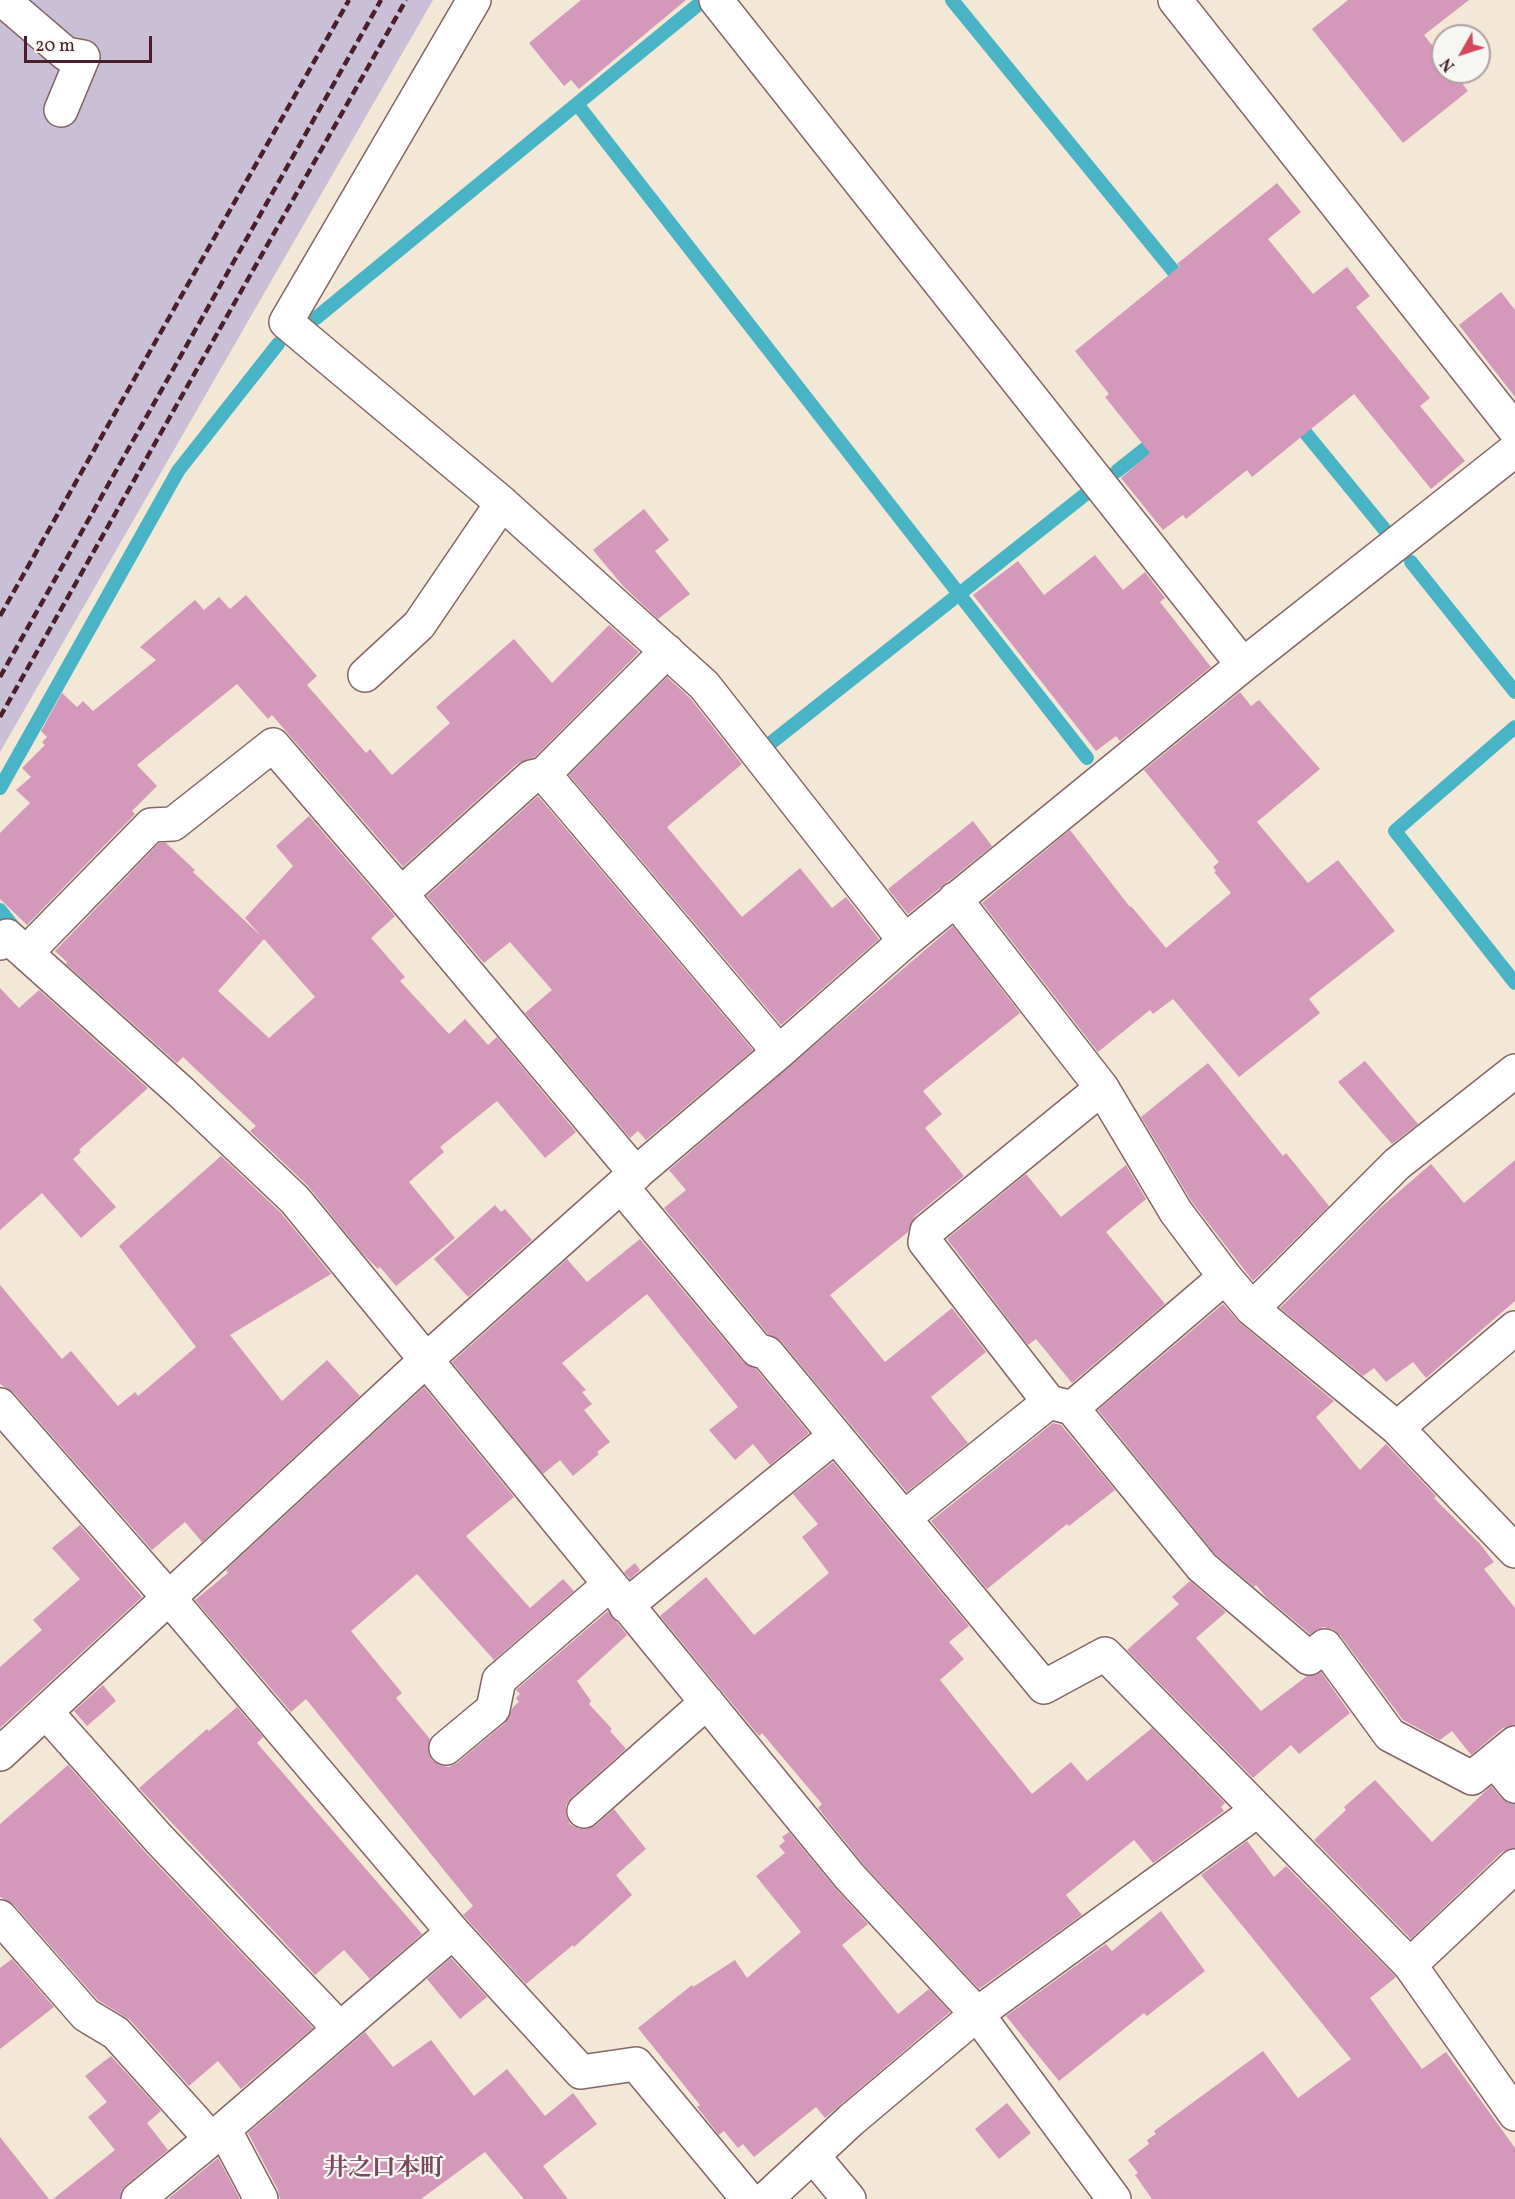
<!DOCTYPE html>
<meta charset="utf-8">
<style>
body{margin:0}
#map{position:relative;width:1515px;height:2199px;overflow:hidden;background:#f3e8d5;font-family:Vollkorn,serif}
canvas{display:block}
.north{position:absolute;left:1431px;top:24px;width:60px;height:60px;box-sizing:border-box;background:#f6f6f2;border:2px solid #b1a0a2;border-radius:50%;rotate:231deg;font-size:16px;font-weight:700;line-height:24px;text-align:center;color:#4a1f2b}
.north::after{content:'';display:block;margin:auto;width:21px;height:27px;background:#d1495b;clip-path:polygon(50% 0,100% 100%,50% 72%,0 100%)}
.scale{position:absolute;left:24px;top:36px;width:128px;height:27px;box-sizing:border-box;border:3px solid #4a1f2b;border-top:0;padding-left:8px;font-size:18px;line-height:21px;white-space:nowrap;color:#4a1f2b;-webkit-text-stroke:4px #f6f6f2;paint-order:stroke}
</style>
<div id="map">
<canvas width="1515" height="2199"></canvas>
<div class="north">N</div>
<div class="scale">20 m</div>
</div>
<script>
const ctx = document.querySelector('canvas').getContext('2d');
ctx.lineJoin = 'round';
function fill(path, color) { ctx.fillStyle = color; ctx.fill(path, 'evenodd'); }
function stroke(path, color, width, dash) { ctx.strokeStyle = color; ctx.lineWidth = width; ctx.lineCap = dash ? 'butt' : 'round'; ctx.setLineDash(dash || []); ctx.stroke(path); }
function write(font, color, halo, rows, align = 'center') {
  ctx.font = font + ' Vollkorn,"Noto Serif JP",serif'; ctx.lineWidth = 4.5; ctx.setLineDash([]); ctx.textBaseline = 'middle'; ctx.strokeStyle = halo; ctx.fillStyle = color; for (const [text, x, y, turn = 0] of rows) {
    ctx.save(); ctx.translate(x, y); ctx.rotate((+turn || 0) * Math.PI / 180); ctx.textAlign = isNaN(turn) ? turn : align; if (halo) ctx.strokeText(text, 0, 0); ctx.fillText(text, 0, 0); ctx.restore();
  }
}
fill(new Path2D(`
 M0,0H433L0,752Z`), '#cabfd6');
stroke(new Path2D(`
 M952,0L1184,284
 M577,104L1087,758
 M316,318L700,3
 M1295,420L1385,530
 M1117,471L1160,437
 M1411,562L1515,692
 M1515,727L1395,831L1515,983
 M772,742L1087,493
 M0,788L178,471L278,344
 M0,910L20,935`), '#49b4c6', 14);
fill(new Path2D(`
 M581,0H686L579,89L571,80L564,86L529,43Z
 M1348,0H1469L1424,35L1443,59V72H1453L1468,91L1403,143L1312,29Z
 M1277,183L1301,212L1268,239L1313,294L1347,267L1370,296L1356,307L1430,398L1420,406L1465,461L1431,489L1354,394L1252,477L1247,470L1186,519L1183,515L1163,530L1121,478L1150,453L1105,397L1109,394L1075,351L1180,266L1177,264Z
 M1501,292L1515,310V397L1459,325Z
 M644,509L669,540L655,551L690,594L658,619L623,586L593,550Z
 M1095,555L1123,590L1145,572L1165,598L1160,602L1211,667L1120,741L1116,736L1096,751L973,595L1018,561L1044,595Z
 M246,595L317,676L307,685L366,753L370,749L392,775L450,723L436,707L514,639L552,683L609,625L639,652L535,757L518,763L403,867L272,715L268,719L237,684L137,765L157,786L132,811L135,814L27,925L0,899V833L30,803L16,790L31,777L22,768L45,745L42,742L47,737L41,731L62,693L77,707L83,701L93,711L156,660L140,647L195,600L204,610L219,597L230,609Z
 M667,677L690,698L742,764L667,827L742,917L800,868L832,908L846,897L879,939L781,1025L569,775Z
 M1240,692L1251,706L1259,700L1320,769L1257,822L1308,883L1338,860L1395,931L1309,999L1320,1013L1239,1077L1173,999L1153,1014L1150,1010L1098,1052L982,903L1070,830L1130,907L1131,906L1166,948L1231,893L1214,872L1216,871L1213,867L1219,862L1144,770Z
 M538,796L753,1050L646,1140L638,1131L630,1138L525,1013L552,990L510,942L484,963L427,896Z
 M309,816L395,916L371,938L405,977L400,981L449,1034L465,1019L488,1045L497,1037L576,1132L545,1158L497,1101L440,1147L444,1152L409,1182L455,1238L396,1286L380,1267L378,1269L363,1254L308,1186L250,1131L256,1126L183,1057L177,1063L66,964L67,962L55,951L159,843H166L195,870L193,872L261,936L245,918L293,866L276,846ZM264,939L315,997L269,1038L218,991Z
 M973,821L992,846L908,914L888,889Z
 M953,926L1020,1013L923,1091L942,1114L925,1128L964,1176L915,1216L908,1232L830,1295L885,1362L952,1308L991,1358L986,1352L931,1397L968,1443L907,1492L781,1341L768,1334L664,1208L686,1190L669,1170Z
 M0,988L19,1008L39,990L148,1088L79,1150L81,1152L73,1159L116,1207L81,1238L42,1193L0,1230Z
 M1365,1061L1418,1124L1392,1144L1338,1082Z
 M1208,1063L1283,1156L1286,1153L1329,1206L1253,1281L1192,1202L1141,1117Z
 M221,1156L281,1213L331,1274L230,1335L282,1401L327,1360L360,1396L202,1542L185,1522L152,1550L14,1393L0,1384V1285L62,1359L71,1351L118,1406L135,1392L138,1396L196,1347L119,1246Z
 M1515,1160V1301L1426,1378L1413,1362L1386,1382L1374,1368L1363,1376L1280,1308L1380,1208L1431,1164L1464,1203Z
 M1126,1165L1146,1199L1106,1232L1165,1304L1072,1383L1036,1339L1028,1345L947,1239L1026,1174L1061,1217Z
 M495,1205L501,1212L505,1209L532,1240L468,1297L434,1259Z
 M640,1239L743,1362L756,1369L809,1433L770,1465L753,1444L735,1460L709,1430L738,1407L647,1294L562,1363L586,1390L582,1392L592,1404L584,1410L610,1442L597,1452L599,1454L573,1476L560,1460L543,1474L452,1362L567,1259L587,1282Z
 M1223,1304L1240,1323L1334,1401L1316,1417L1360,1470L1386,1444L1436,1496L1434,1498L1480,1544L1494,1562L1484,1569L1515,1608V1725L1503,1728L1471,1755L1452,1731L1440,1740L1403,1720L1340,1635L1333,1629L1323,1627L1310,1634L1266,1597L1256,1585L1254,1587L1215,1554L1098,1410Z
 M424,1387L514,1497L466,1536L530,1608L563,1579L574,1591L494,1660L417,1574L351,1631L402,1693L396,1698L430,1739L428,1751L432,1760L439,1765L449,1767L457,1763L505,1723L513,1707L519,1702L516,1698L520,1694L516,1690L608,1611L627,1635L577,1681L591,1701L589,1704L612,1729L610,1731L626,1749L572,1797L566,1805V1814L570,1824L579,1829H587L596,1825L614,1809L646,1849L616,1875L632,1895L574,1947L573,1945L526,1984L463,1915L473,1906L306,1699L291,1712L195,1600L228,1573L226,1570Z
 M1053,1423L1061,1425L1115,1490L1069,1526L1067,1524L987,1589L931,1521Z
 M833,1462L969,1626L949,1642L964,1659L940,1680L1032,1794L1071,1762L1087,1781L1152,1728L1225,1803L1221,1807L1224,1811L1153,1863L1134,1840L1066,1895L1082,1915L979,1989L864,1865L818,1808L822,1804L762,1733L759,1736L660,1616L706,1577L754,1635L829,1573L802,1537L818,1524L793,1494Z
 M80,1525L142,1597L0,1728V1667L42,1630L33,1620L80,1579L52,1548Z
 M635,1563L640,1570L630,1579L624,1572Z
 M1190,1581L1226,1612L1196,1638L1261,1711L1307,1676H1313L1321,1672L1350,1713L1299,1754L1291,1745L1253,1778L1127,1650L1179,1604L1172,1597Z
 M103,1685L116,1701L87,1726L74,1711Z
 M237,1707L263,1737L257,1743L422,1934L370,1979L344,1950L315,1975L139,1788L207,1729L209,1731Z
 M68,1765L145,1852L313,2028L241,2089L218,2061L189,2086L130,2020L98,2000L14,1905L0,1897V1824Z
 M1375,1780L1432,1842L1491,1786L1501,1798L1508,1803L1515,1804V1848L1502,1852L1411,1939L1314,1840L1346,1810L1344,1807Z
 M789,1832L836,1889L868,1924L842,1945L898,2014L929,1989L950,2012L825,2118L816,2107L754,2157L743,2144L738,2148L724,2131L719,2135L697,2107L700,2105L638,2028L692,1985L693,1987L735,1960L747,1978L801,1932L756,1876L785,1853L779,1846L785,1841L782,1837Z
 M1247,1841L1274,1877L1286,1866L1396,1977L1370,1998L1422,2069L1446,2052L1515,2148V2199H1152L1135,2175L1138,2173L1128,2160L1149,2144L1147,2140L1156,2134L1154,2131L1263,2051L1298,2098L1351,2059L1201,1875Z
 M1161,1911L1205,1971L1147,2016L1144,2013L1059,2081L1006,2016L1106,1944L1112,1951Z
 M451,1958L487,1997L460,2019L427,1979Z
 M12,1959L54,2007L0,2049V1968Z
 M365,2032L393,2067L431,2040L474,2096L507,2069L545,2116L573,2093L597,2124L543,2166L568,2199H524L485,2152L421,2199H280L278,2190L248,2133Z
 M111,2056L161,2111L147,2123L168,2150L126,2185L121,2192L120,2199H53L115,2150L88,2117L107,2102L85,2076Z
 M1007,2103L1031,2133L999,2159L975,2129Z
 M0,2137L49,2199H0Z
 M218,2158L240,2199H168Z`), '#d498ba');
const minor = new Path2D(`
 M3,0L66,54L83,57L61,110
 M474,0L286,322L502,503L704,685L905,941
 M716,0L1243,665
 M1175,0L1515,430
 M365,675L419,625L502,503
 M544,774L667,651
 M401,894L531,777L544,774L779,1052
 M955,899L1102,1088L1176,1212L1225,1277L1252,1309L1397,1428L1515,1551
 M0,943L7,936L26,953
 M636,1174L401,894L273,745L173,824L151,825L26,953L181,1092L295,1200L850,1877L977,2014L1114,2199
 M621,1186L757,1350L767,1353L1044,1687L1105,1654L1410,1965L1515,2114
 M1252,1309L1397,1164L1515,1071
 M1049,1402L925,1242L927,1231L1102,1088
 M0,1405L169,1598L453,1932L581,2072L636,2064L748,2199
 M1072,1408L1202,1567L1309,1658L1325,1646L1390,1735L1472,1778L1515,1743
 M1397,1428L1515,1328
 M904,1518L1049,1402L1072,1408L1225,1277
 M626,1606L835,1436
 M46,1712L159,1839L340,2029L224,2129
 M446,1748L493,1709L499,1680L609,1585
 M0,1754L426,1360L621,1186L779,1052L905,941L1243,665L1515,450
 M1494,1760L1515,1786
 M584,1811L707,1702
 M0,1917L86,2015L116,2033L211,2139L224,2129L261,2199
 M1410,1965L1515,1866
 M340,2029L453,1932
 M813,2156L849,2199
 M138,2199L211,2139
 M766,2199L851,2120L977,2014L1258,1810`);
stroke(minor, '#856566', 36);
stroke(minor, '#fff', 33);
stroke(new Path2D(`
 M0,616L349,0
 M0,677L381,0
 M0,717L406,0`), '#4a1f2b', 4.5, [9, 4.5]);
write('bold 24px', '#7a495d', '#f6f6f2', [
 ["井之口本町",384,2171]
]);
</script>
